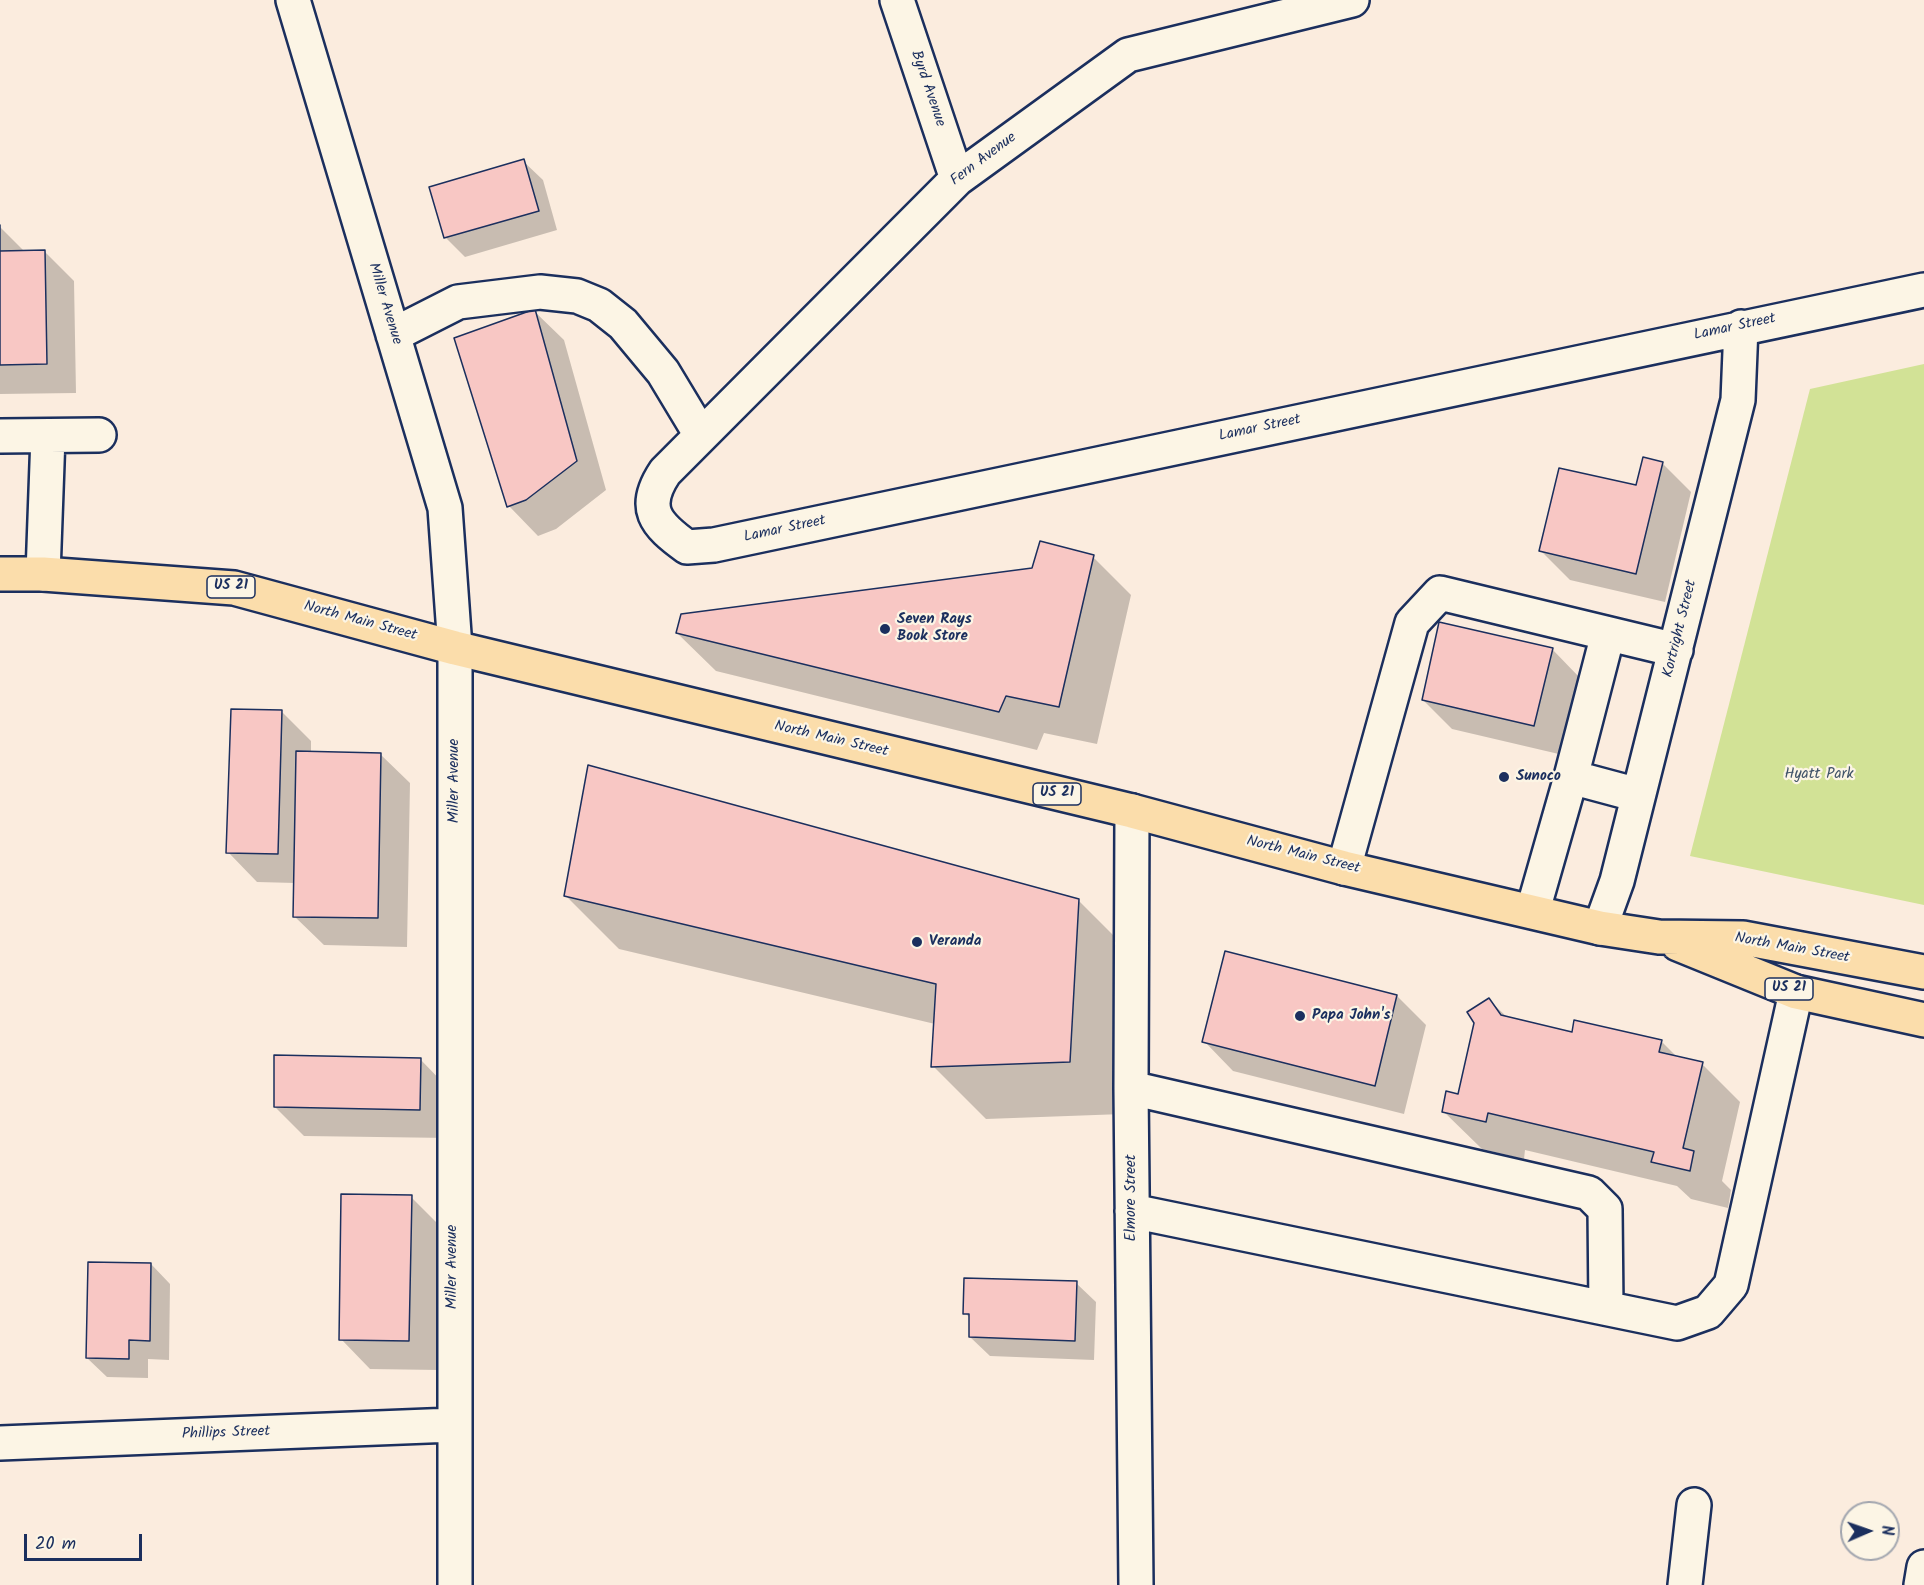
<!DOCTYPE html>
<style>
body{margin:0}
#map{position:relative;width:1924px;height:1585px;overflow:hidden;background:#fbecde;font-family:Kalam,sans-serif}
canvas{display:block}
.north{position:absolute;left:1840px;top:1501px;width:60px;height:60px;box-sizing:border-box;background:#fcf5e5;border:2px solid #a2a6af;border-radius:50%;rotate:88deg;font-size:16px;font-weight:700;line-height:24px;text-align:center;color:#1b2f5e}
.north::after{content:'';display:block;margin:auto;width:21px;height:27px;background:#1b2f5e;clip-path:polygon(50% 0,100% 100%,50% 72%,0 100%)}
.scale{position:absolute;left:24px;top:1534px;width:118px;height:27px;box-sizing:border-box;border:3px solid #1b2f5e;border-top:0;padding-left:8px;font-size:18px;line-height:21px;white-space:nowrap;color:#1b2f5e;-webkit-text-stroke:4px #fcf5e5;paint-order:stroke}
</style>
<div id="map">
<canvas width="1924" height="1585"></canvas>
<div class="north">N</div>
<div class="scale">20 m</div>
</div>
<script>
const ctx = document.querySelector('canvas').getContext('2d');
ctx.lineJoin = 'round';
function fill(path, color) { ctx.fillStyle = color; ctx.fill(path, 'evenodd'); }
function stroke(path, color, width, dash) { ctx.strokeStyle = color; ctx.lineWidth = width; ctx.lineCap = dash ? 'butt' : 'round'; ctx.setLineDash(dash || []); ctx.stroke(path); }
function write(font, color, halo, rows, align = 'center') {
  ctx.font = font + ' Kalam,sans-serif'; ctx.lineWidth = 4.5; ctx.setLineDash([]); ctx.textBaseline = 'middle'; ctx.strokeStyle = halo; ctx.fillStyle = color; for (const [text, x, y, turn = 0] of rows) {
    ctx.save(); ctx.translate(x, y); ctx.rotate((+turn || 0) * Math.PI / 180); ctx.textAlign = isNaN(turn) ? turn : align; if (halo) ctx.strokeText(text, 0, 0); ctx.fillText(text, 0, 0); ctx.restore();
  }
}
fill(new Path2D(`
 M1924,364V905L1690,856L1810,389Z`), '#d2e296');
fill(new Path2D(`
 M523,161L543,180L557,230L465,257L446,238L431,188Z
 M0,227L25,252H45L74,281L76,393L0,394Z
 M534,311L564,340L606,490L556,529L538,536L509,506Z
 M1662,463L1691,492L1665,602L1570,580L1541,551L1637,487Z
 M1093,557L1131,595L1097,744L1044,733L1037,750L716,671L677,633Z
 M1552,649L1581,679L1563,755L1452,729L1423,700Z
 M282,712L311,741V753L380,754L410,783L407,947L324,945L294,916L295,883L257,882L228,852Z
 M566,896L1078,900L1132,954L1123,1114L986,1119L933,1066L935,1024L619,949Z
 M1397,996L1426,1025L1404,1114L1233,1071L1204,1041Z
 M1489,1000L1508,1018L1573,1033L1661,1041L1678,1058L1702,1064L1740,1102L1722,1181L1731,1190L1728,1208L1691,1199L1677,1186L1525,1150L1524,1159L1482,1149L1443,1111L1460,1096Z
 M420,1059L449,1089V1138L304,1136L275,1107Z
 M411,1197L440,1226L438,1370L370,1369L341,1339Z
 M151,1264L170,1284L169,1360L148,1359V1378L107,1377L87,1358Z
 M1076,1283L1096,1302L1094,1360L990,1356L970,1337L971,1319L965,1313Z`), '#0003');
const building = new Path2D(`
 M524,159L539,211L444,238L429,187Z
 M0,225V251L45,250L47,364L0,365Z
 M535,309L577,461L526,500L507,507L454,338Z
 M1643,457L1663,462L1636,574L1539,551L1559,468L1636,485Z
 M1040,541L1094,555L1059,707L1006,696L999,712L676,633L681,614L1032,568Z
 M1439,622L1553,648L1534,726L1422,700Z
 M231,709L282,710L278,854L226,853Z
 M296,751L381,753L378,918L293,917Z
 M588,765L1079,899L1070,1062L931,1067L936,984L564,896Z
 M1225,951L1397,995L1375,1086L1202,1042Z
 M1489,998L1501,1015L1572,1032L1574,1020L1662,1040L1659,1052L1703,1062L1683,1148L1694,1151L1690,1171L1651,1162L1654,1152L1488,1113L1486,1122L1442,1112L1446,1091L1458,1094L1474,1023L1467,1012Z
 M274,1055L421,1058L420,1110L274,1107Z
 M341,1194L412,1195L409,1341L339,1340Z
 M88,1262L151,1263L150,1341L129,1340V1359L86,1358Z
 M964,1278L1077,1281L1075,1341L969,1337V1314H963Z`);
fill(building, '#f8c7c4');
stroke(building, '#1b2f5e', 1.5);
const minor = new Path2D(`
 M293,0L445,508L455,648V1585
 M897,0L957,179
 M1352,0L1128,55L957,179L665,472C641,508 655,524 687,547L714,545L1924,290
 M393,335L458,302L540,292L577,296L599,305L623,324L663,372L701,435
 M0,436L99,435
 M43,574L48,436
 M1608,634L1571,777L1638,795
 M1132,811L1131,1088L1136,1585
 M1344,868L1412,623L1440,593L1676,650
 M1533,910L1571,777
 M1600,928L1617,881L1738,400L1741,327
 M1131,1088L1589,1193L1605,1209L1606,1308
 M1132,1211L1677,1323L1708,1312L1731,1285L1796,992
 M0,1443L453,1425
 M1685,1585L1694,1505
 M1921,1585L1924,1567`);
const major = new Path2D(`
 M0,574H43L234,588L455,648L1132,811L1344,868L1600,928L1659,937L1743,938L1924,972
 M1678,944L1796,992L1924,1020`);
stroke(minor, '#1b2f5e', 38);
stroke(major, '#1b2f5e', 38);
stroke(minor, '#fcf5e5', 33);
stroke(major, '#fbddab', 33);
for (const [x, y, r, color] of [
 [885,629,6,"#1b2f5e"],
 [1504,777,6,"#1b2f5e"],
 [917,942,6,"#1b2f5e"],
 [1300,1016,6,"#1b2f5e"]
]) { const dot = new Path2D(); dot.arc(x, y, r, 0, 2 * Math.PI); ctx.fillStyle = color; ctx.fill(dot); stroke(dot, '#fcf5e5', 2); }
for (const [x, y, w] of [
 [231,587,48],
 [1057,794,48],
 [1789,989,48]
]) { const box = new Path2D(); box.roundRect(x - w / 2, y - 11, w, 22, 4.5); ctx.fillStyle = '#fcf5e5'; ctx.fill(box); stroke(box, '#1b2f5e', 1.5); }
write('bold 14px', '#1b2f5e', null, [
 ["US 21",231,587],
 ["US 21",1057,794],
 ["US 21",1789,989]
]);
write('15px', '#1b2f5e', '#fcf5e5', [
 ["Byrd Avenue",927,89,71],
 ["Fern Avenue",984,160,-37],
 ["Miller Avenue",384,304,73],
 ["Lamar Street",1735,328,-12],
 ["Lamar Street",1260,429,-12],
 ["Lamar Street",785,530,-12],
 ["North Main Street",360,622,15],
 ["Kortright Street",1681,629,-76],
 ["North Main Street",831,740,13],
 ["Miller Avenue",455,781,-90],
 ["North Main Street",1303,856,14],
 ["North Main Street",1792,949,10],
 ["Elmore Street",1132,1198,-90],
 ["Miller Avenue",453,1267,-90],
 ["Phillips Street",226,1434,-2]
]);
write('bold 15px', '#1b2f5e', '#fcf5e5', [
 ["Seven Rays",897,620],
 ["Book Store",897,637],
 ["Sunoco",1516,777],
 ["Veranda",929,942],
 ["Papa John's",1312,1016]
], 'left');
write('15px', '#405369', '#fcf5e5', [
 ["Hyatt Park",1819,775]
]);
</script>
